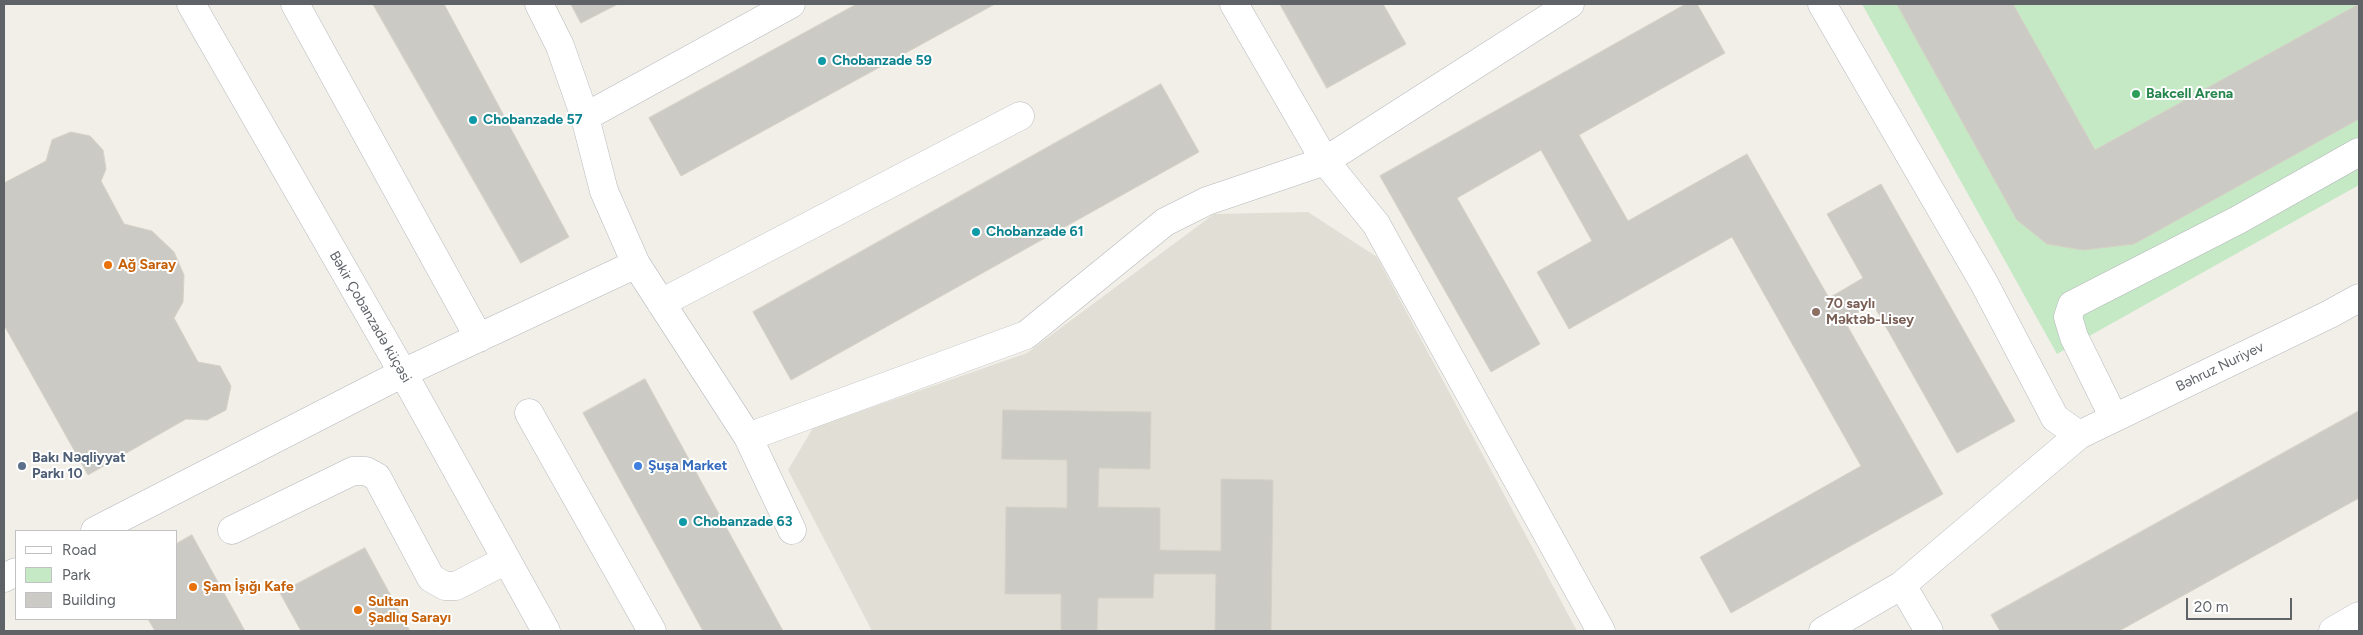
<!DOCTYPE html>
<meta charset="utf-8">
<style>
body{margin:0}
#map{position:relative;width:2363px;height:635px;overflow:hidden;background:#f1efe8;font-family:Figtree,sans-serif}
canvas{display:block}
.frame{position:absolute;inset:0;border:5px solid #5f6368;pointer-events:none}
.legend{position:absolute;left:15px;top:530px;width:162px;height:90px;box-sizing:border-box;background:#fff;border:1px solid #bfc1c3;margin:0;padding:6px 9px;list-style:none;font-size:15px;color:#5f6368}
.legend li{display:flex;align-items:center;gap:10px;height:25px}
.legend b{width:25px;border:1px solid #bfc1c3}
.scale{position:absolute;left:2186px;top:598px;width:106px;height:22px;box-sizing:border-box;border:2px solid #5f6368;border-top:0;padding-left:6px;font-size:15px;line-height:18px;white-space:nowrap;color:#5f6368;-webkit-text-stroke:4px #fff;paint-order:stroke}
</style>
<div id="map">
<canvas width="2363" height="635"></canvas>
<div class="frame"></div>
<ul class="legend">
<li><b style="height:6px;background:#fff"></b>Road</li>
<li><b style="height:14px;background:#c5e8c5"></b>Park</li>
<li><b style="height:14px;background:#cccac5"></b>Building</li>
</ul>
<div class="scale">20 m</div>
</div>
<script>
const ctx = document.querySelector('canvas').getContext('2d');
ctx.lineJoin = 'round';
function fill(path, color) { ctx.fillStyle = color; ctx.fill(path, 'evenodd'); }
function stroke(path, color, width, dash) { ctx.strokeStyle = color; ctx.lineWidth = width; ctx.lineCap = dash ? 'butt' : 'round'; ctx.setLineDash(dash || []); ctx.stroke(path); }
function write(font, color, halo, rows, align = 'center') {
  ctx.font = font + ' Figtree,sans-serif'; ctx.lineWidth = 4; ctx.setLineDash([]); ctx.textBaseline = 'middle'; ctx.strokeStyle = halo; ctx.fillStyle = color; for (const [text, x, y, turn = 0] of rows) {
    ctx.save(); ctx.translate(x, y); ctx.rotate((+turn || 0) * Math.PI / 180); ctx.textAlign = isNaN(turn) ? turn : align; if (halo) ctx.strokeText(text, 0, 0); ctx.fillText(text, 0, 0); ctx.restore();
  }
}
fill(new Path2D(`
 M1308,212L1377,257L1577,631H872L788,470L813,428L1027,353L1214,214Z`), '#e1ded6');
fill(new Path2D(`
 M1862,4H2359V185L2057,354Z`), '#c5e8c5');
const building = new Path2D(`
 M373,4H444L569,237L521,263Z
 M571,4H618L581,23Z
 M857,4H995L681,176L649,118Z
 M1280,4H1383L1406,44L1327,88Z
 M1686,4H1697L1725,53L1579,135L1628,221L1747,154L1829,298L1863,278L1827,214L1881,184L2015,421L1957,453L1873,304L1844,320L1943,494L1731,613L1700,557L1861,466L1732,237L1569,329L1537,272L1592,241L1541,150L1457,198L1540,344L1491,372L1380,176Z
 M1897,4H2013L2095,150L2359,4V119L2134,244L2083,250L2047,244L2017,220Z
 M1161,84L1199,152L791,380L753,312Z
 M71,132L90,136L103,150L106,169L101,181L124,224L152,231L174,252L184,275L183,302L174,318L198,362L220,366L231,386L226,410L207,420L186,419L88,475L4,325V183L46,161L52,140Z
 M645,379L783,631H703L583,413Z
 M1003,410L1151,412L1150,469L1099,468L1098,507L1160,508V550L1221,551V479L1273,480L1271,631H1215L1216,574H1154L1153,598H1098L1097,631H1061V594H1005L1006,507L1067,508V460L1002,459Z
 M2359,411V498L2119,631H2000L1991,615Z
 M192,535L245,631H155L148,619H176V544Z
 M365,548L410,631H301L280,593Z`);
fill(building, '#cccac5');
stroke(building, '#d6d1c6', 1);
const minor = new Path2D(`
 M191,4L403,373L546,631
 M295,4L479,338
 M539,4L560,46L585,117L604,191L636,264L748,437L792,530
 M1234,4L1325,161L1376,224L1601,631
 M1822,4L1984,283L2055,418L2079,435
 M585,117L791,4
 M661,303L1020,116
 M529,413L652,631
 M2114,418L2074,337L2068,317L2072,305L2238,220L2359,152
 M748,437L1026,335L1165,222L1207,201L1325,161L1570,4
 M232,530L353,471H366L377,477L431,578L445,586H456L506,560
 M95,531L403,373L636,264
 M4,578L16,572
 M1902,585L1929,631
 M1823,631L1902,585L2079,435L2330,314L2359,298
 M2333,631L2359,616`);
stroke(minor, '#b5b8bc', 29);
stroke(minor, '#fff', 28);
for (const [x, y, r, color] of [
 [822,61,5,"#0f9aa8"],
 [2136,94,5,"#2e9e5b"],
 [473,120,5,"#0f9aa8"],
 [976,232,5,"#0f9aa8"],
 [108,265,5,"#e8710a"],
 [1816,312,5,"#8d6e63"],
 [22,466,5,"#5c6f8a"],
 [638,466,5,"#3f7fe0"],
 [683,522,5,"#0f9aa8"],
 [193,587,5,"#e8710a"],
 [358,610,5,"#e8710a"]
]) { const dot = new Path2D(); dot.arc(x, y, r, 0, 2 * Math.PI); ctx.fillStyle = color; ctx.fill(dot); stroke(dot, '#fff', 2); }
write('bold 14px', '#0d838f', '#fff', [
 ["Chobanzade 59",832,61],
 ["Chobanzade 57",483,120],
 ["Chobanzade 61",986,232],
 ["Chobanzade 63",693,522]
], 'left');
write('bold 14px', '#27864d', '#fff', [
 ["Bakcell Arena",2146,94]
], 'left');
write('bold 14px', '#c56008', '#fff', [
 ["Ağ Saray",118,265],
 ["Şam İşığı Kafe",203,587],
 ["Sultan",368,602],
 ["Şadlıq Sarayı",368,618]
], 'left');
write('bold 14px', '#785e54', '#fff', [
 ["70 saylı",1826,304],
 ["Məktəb-Lisey",1826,320]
], 'left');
write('14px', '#5f6368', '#fff', [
 ["Bəkir Çobanzadə küçəsi",370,317,60],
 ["Bəhruz Nuriyev",2220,367,-26]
]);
write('bold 14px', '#4e5e75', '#fff', [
 ["Bakı Nəqliyyat",32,458],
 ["Parkı 10",32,474]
], 'left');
write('bold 14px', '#366cbe', '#fff', [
 ["Şuşa Market",648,466]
], 'left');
</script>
